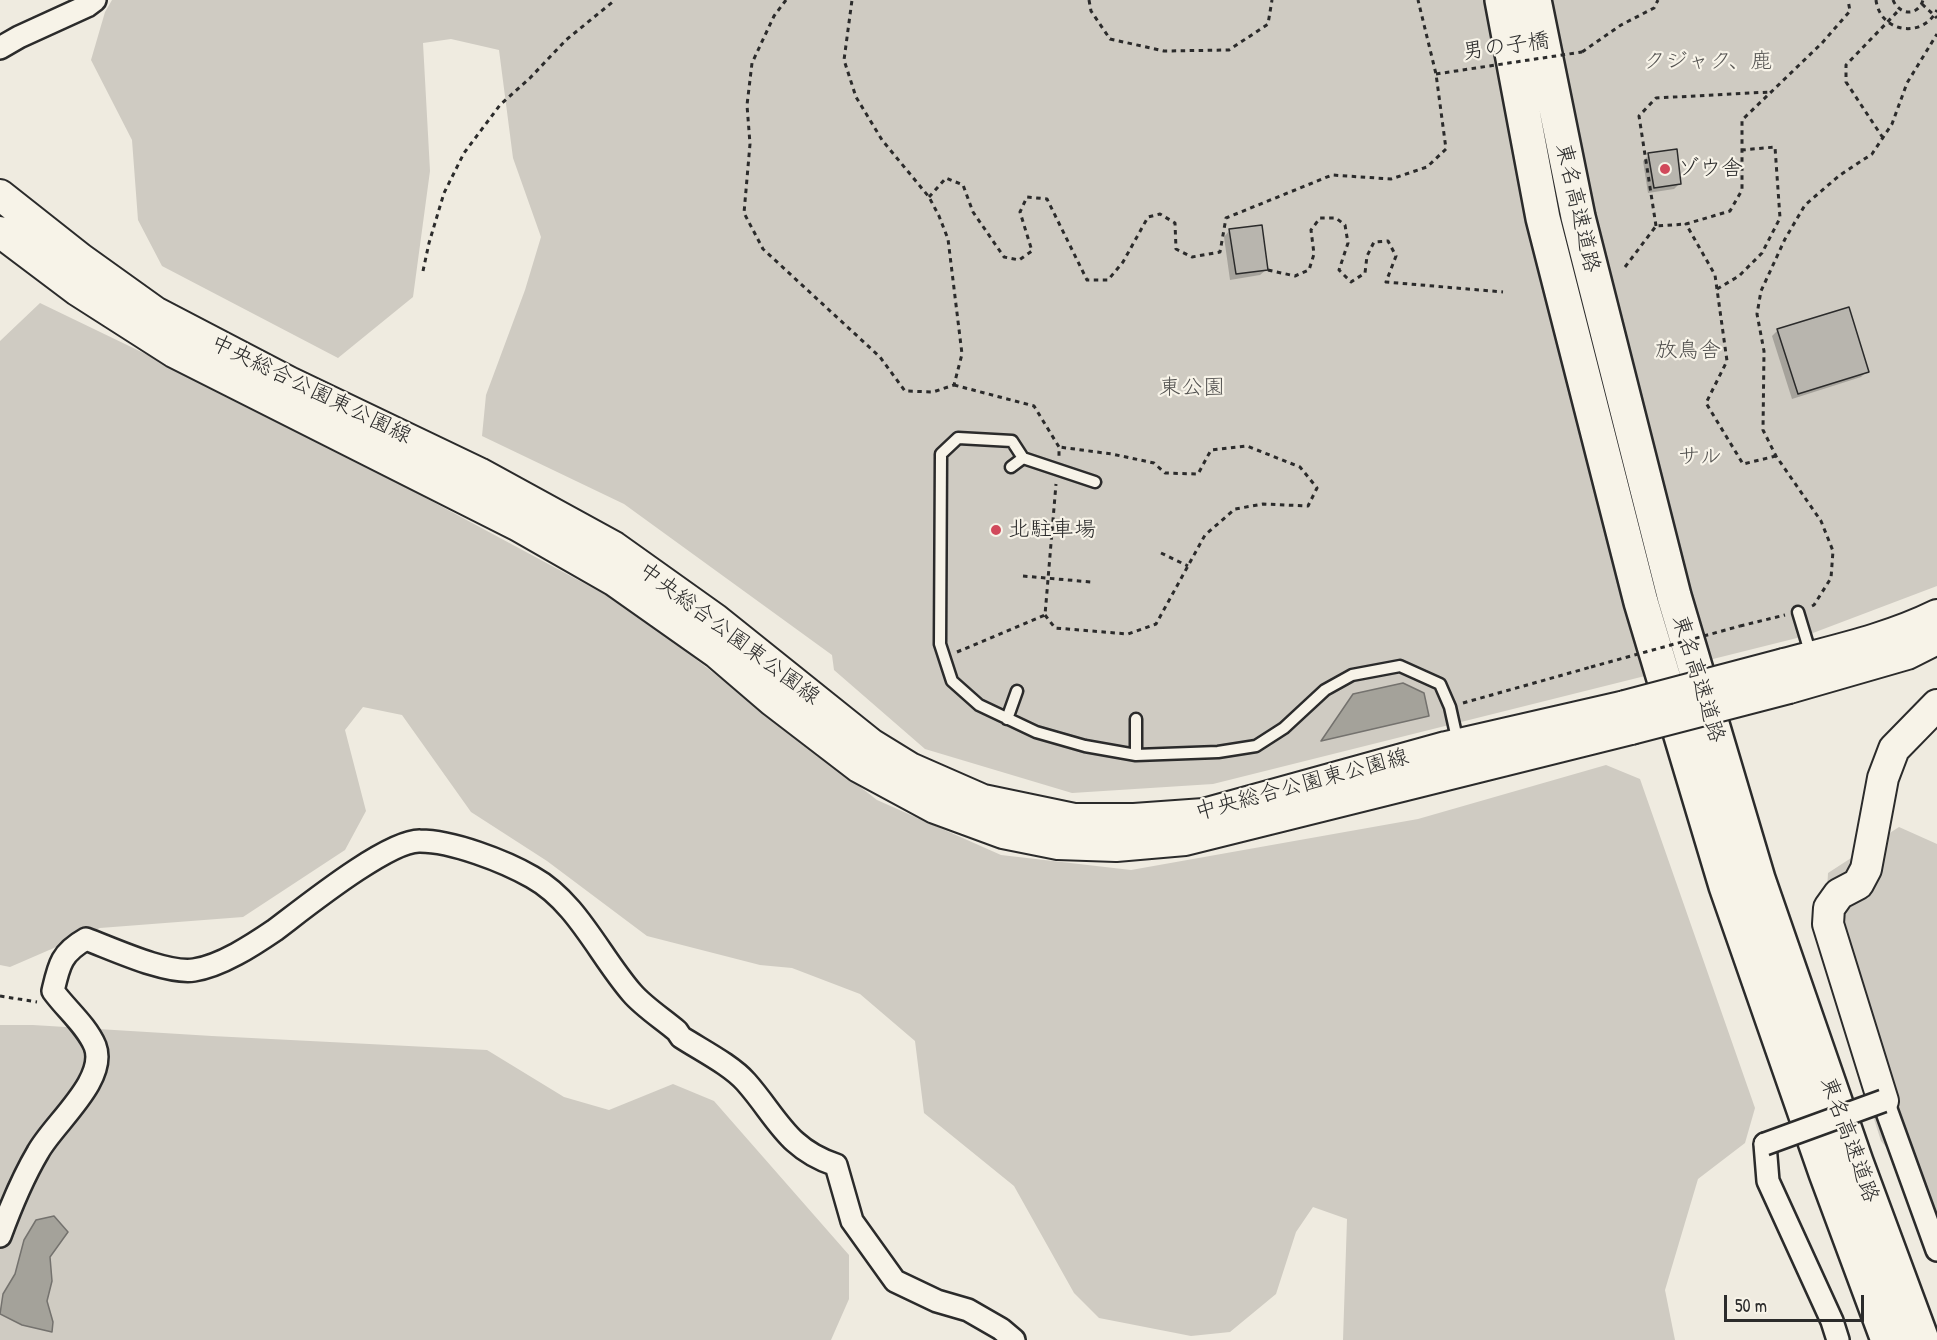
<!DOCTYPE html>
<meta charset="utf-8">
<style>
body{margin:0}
#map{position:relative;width:1937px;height:1340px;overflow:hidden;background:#efebe0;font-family:"Patrick Hand",sans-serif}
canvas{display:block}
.scale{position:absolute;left:1724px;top:1295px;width:140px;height:27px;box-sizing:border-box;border:3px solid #2b2b2b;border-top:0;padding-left:8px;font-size:18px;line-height:21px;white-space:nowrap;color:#2b2b2b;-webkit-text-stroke:4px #f7f3e8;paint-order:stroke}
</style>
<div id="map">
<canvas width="1937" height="1340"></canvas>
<div class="scale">50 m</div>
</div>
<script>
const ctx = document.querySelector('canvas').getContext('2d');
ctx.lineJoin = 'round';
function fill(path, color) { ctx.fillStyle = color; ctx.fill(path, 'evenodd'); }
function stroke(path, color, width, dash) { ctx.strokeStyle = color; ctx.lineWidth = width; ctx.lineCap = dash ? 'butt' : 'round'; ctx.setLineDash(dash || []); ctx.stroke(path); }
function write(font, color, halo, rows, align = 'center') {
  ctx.font = font + ' "Patrick Hand","Klee One",sans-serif'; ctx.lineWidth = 4.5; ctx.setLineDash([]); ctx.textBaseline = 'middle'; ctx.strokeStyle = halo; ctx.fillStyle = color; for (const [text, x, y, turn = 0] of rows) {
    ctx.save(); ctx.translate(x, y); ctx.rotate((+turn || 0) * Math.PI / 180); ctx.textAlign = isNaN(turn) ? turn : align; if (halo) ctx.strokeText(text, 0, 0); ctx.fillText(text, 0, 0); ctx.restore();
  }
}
fill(new Path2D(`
 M112,0H1937V586L1805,636L1213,784L1072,793L925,749L834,670L832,655L624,504L482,436L486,395L525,290L541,237L513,158L499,50L451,39L423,43L430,171L413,297L338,358L162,266L138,220L132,140L91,60L105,12Z
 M40,303L268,413L630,608L877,800L1001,855L1131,870L1418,819L1606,765L1640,779L1755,1108L1745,1143L1698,1179L1665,1290L1675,1340H1343L1347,1219L1313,1207L1296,1232L1276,1294L1230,1332L1191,1336L1099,1318L1074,1293L1014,1186L924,1113L915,1041L860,994L792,968L760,965L647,936L547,861L471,812L402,715L363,707L345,730L366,811L345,850L243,917L100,928L10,967L0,965V341Z
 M1899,827L1937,844V1226L1923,1178L1911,1177L1881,1141L1854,1056L1824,942L1828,873Z
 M0,1025H33L212,1036L487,1050L564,1097L609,1110L673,1084L714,1101L849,1255V1299L831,1340H0Z`), '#cfcbc2');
const water = new Path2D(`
 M1403,683L1424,693L1429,716L1321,741L1353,694Z
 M54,1216L68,1232L50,1257L52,1281L47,1301L53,1322L52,1332L22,1325L0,1314L3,1294L15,1274L24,1240L36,1220Z`);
fill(water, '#a4a29a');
stroke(water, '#74726e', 1.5);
fill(new Path2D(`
 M1649,155L1680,183L1674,189L1648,193L1643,161Z
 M1230,230L1267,269L1260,275L1230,280L1224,237Z
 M1778,330L1867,371L1861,377L1792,399L1772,336Z`), '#0003');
const building = new Path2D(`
 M1677,149L1681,184L1654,188L1648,153Z
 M1262,225L1268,270L1236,274L1229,229Z
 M1849,307L1869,372L1798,394L1777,329Z`);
fill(building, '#b8b5ae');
stroke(building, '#2b2b2b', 1.5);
const lane = new Path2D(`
 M1011,467L1023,458
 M1095,482L1023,458L1012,441L958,438L941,454L940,644L952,681L979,705L1036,732L1085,746L1136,755L1218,752L1256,746L1284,728L1325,690L1352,675L1400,666L1440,684L1450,707L1458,743
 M1798,612L1811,655
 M1007,719L1017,691
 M1136,719V755`);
const street = new Path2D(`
 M0,48L19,37L87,6L95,0
 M1883,1101L1937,1250
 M1765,1144L1768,1181L1832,1321L1838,1340
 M0,1236C11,1206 22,1179 38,1152C53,1124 108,1080 95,1046C86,1025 66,1009 53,991C59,965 61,953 86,939C113,949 166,974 194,970C221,966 253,945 275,930C303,909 388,840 420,841C452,841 504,861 532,877C577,902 599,955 632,993C644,1007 663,1019 677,1031L681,1037C701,1050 731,1065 746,1082C777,1117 787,1149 836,1165L852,1221L895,1281L937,1301L968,1310L1001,1329L1014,1340`);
const secondary = new Path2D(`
 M0,195L81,259L155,312L289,382L479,473L614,547L715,619L871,744L910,768L983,800L1074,819H1134L1204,814L1446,747L1625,706
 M0,232L77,290L174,352L517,525L615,581L717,653L773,701L859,767L935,808L1003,833L1058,844L1116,846L1185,840L1631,729
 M1784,664C1836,650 1888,639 1937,615
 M1789,688L1907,654L1937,639
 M1883,1101L1828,924L1829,908L1839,894L1858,884L1866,869L1883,778L1894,749L1937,705`);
const highway = new Path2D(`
 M1502,0L1543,218L1641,602L1726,886L1826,1173L1888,1340
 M1534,0L1578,217L1674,596L1758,879L1856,1162L1922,1340`);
stroke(lane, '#2b2b2b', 15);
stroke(street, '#2b2b2b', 26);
stroke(secondary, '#2b2b2b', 34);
stroke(highway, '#2b2b2b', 38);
stroke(new Path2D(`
 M786,0L774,16L752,63L747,105L750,144L744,213L763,249L880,357L905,391L933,392L954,385L962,354L948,239L939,216L929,197L882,140L856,97L844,60L852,0
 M1089,0L1091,11L1110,39L1164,51L1229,50L1268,24L1272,0
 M1876,0C1880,33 1923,39 1937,10
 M1893,0C1899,15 1918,17 1923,0
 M1922,4L1937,18
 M1582,52L1621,25L1654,8L1658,0
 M1883,138L1846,82V65L1899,10
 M929,197L946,178L963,185L973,212L1004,257L1019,260L1032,251L1020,212L1027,197L1047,199L1087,280H1108L1123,262L1148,217L1160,214L1175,223L1176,249L1192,257L1220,252L1226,218L1332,175L1391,179L1427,167L1446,149L1436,74L1418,0
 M1656,226L1639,116L1656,98L1770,92
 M1625,267L1656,226L1686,224
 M1268,270L1295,276L1309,270L1314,254L1311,230L1320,218H1336L1345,225L1348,243L1339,270L1351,282L1365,273L1367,256L1374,242L1388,241L1396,256L1386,282L1503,292
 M423,271L429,243L444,193L464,153L500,105L530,78L566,40L615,0
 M1717,289L1739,276L1762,253L1780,218L1775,147L1742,150
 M954,385L1034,406L1059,447V456
 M1776,456L1743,464L1706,403L1727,361L1715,275L1686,224L1730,211L1742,190V120L1822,43L1850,11L1848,0
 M1161,553L1188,566
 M1023,576L1091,582
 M1812,606L1814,605L1831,578L1833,551L1821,521L1776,456L1763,430L1764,351L1757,314L1761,291L1785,239L1805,205L1840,175L1872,154L1892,124L1907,83L1937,34
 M1045,615L1055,628L1128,634L1156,624L1205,535L1235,509L1263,504L1308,506L1317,488L1300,467L1247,446L1211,450L1198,474L1165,473L1154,463L1112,454L1059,447
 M1740,626L1785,615
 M957,652L1045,615L1056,484
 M1463,703L1591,667
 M0,996L37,1002`), '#2b2b2b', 3, [4.5, 4.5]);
stroke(lane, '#f7f3e8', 10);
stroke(street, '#f7f3e8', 21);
stroke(secondary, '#f7f3e8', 30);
stroke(highway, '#f7f3e8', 33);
const streetBridge = new Path2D(`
 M1765,1144L1883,1101`);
const secondaryBridge = new Path2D(`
 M1625,706L1784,664
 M1631,729L1789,688`);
stroke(streetBridge, '#2b2b2b', 26, []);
stroke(secondaryBridge, '#2b2b2b', 34, []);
stroke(new Path2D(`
 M1436,74L1582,52
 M1591,667L1740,626`), '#2b2b2b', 3, [4.5, 4.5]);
stroke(streetBridge, '#f7f3e8', 21);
stroke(secondaryBridge, '#f7f3e8', 30);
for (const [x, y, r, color] of [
 [1665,169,6,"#d1495b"],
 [996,530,6,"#d1495b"]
]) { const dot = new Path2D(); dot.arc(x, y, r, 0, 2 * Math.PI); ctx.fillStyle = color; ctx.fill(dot); stroke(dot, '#f7f3e8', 2); }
write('22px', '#2b2b2b', '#f7f3e8', [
 ["男の子橋",1506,47,-8],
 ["東名高速道路",1577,208,77],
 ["中央総合公園東公園線",311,390,26],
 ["中央総合公園東公園線",729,634,37],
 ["東名高速道路",1698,679,73],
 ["中央総合公園東公園線",1302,785,-15],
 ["東名高速道路",1849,1140,70]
]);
write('22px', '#545351', '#f7f3e8', [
 ["クジャク、鹿",1708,62],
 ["放鳥舎",1688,351],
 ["東公園",1192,388],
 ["サル",1700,457]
]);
write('22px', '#2b2b2b', '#f7f3e8', [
 ["ゾウ舎",1677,169],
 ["北駐車場",1008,530]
], 'left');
</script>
